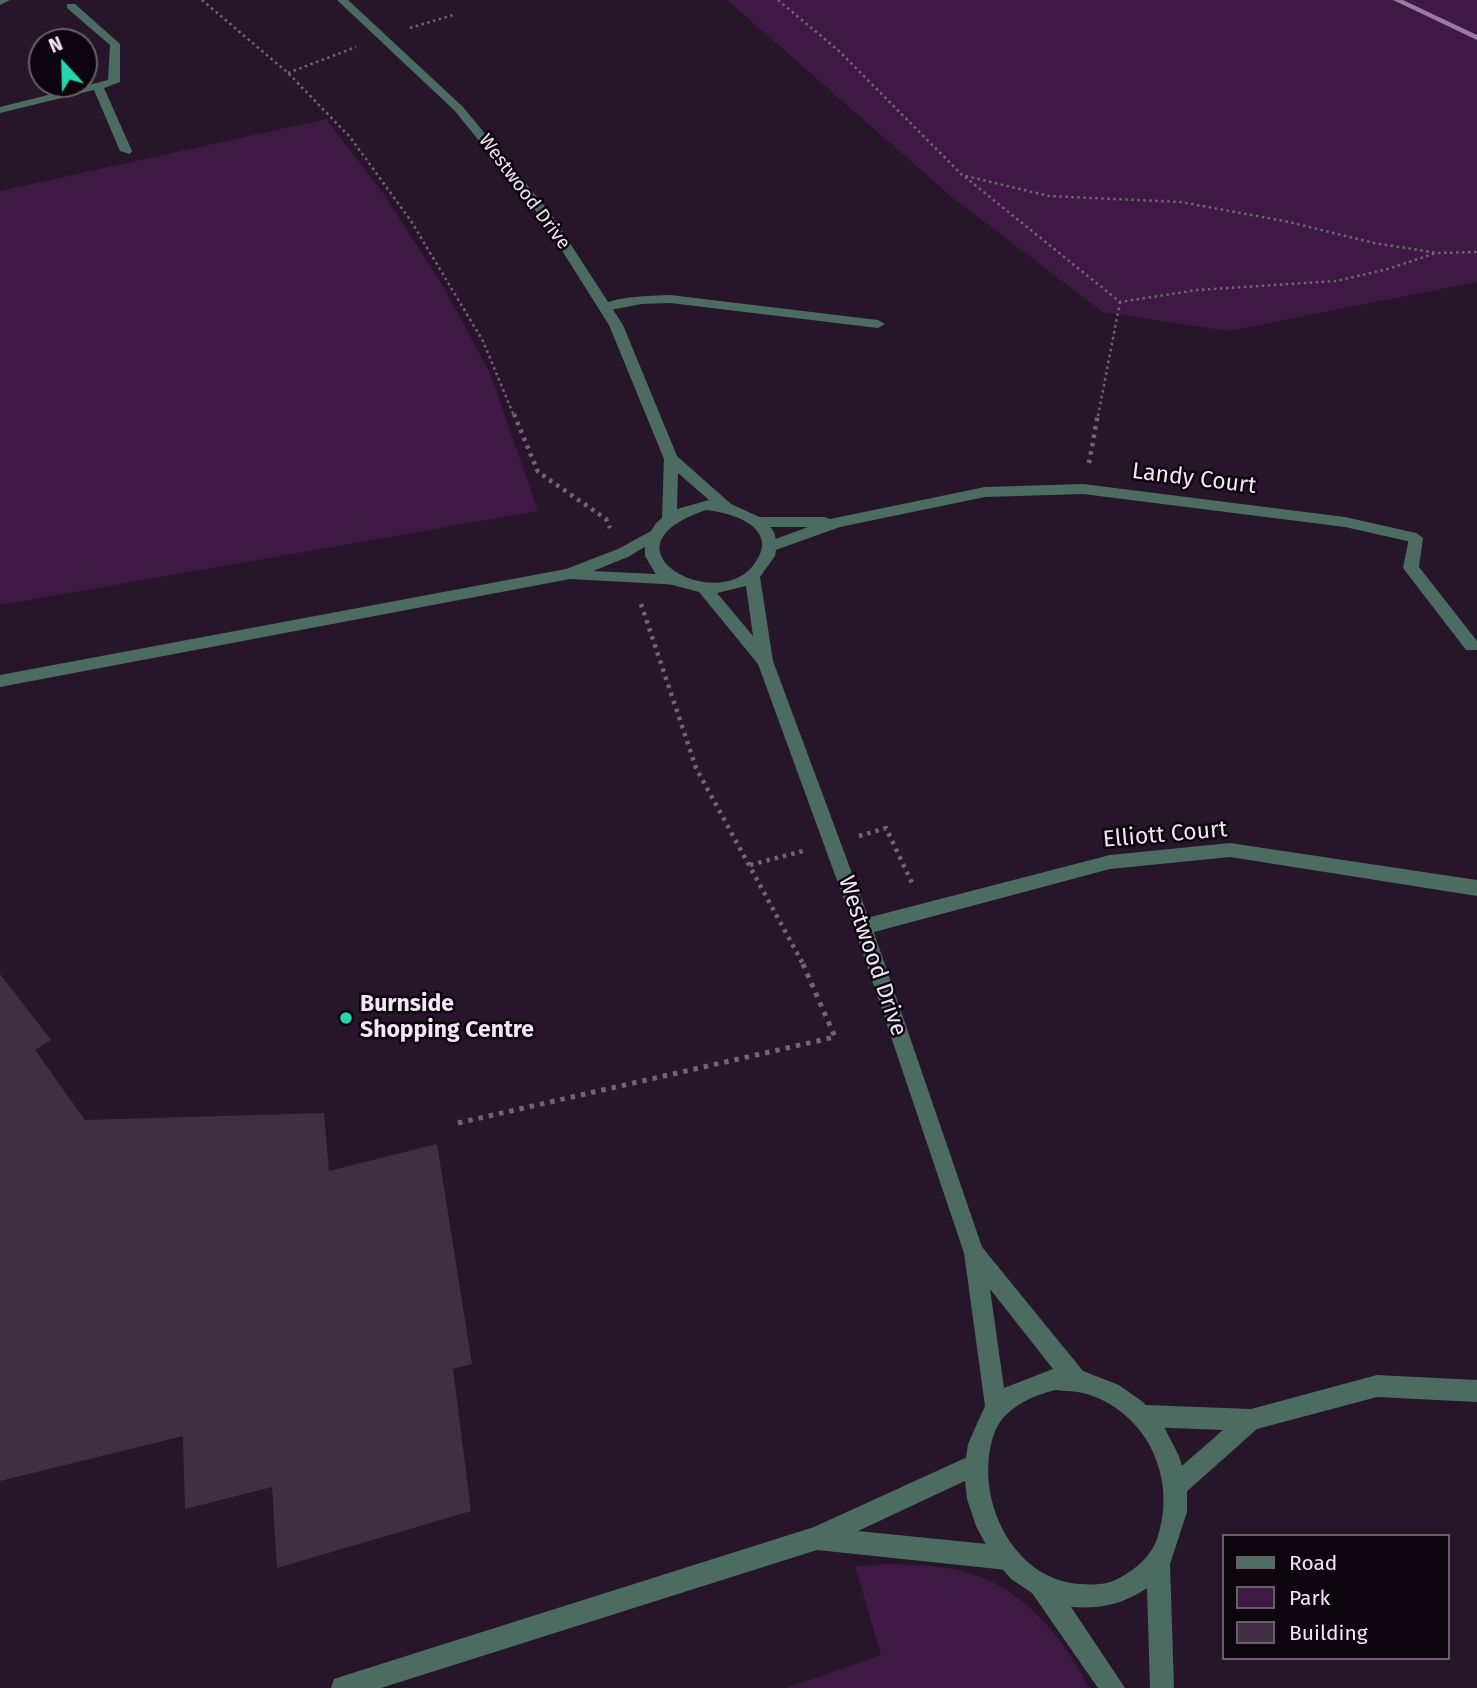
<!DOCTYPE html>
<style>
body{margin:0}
#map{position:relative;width:1477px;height:1688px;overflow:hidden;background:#27162a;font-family:"Fira Sans",sans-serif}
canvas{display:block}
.legend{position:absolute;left:1222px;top:1534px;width:228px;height:126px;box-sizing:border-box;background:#0c050d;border:2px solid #685f69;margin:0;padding:9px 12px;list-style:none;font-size:21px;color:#f2e6f4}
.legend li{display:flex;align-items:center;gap:14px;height:35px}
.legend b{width:35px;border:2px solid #685f69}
.north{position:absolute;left:28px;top:28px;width:70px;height:70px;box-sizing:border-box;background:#0c050d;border:2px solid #685f69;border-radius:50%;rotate:338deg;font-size:19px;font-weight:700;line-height:28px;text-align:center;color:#f2e6f4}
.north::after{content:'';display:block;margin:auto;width:24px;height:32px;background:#24d5ae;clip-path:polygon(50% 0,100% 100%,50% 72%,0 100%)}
</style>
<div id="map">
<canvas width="1477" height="1688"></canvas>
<ul class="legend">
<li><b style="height:9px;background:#4c6b61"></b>Road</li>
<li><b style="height:19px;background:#3e1944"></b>Park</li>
<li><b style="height:19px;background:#412e44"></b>Building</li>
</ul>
<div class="north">N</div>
</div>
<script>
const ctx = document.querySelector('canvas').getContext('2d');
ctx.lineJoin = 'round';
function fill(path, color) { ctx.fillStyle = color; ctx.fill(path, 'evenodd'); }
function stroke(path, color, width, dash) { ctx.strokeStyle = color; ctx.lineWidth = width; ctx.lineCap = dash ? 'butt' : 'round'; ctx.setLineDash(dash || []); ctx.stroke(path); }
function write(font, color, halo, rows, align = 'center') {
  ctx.font = font + ' "Fira Sans",sans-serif'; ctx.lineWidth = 5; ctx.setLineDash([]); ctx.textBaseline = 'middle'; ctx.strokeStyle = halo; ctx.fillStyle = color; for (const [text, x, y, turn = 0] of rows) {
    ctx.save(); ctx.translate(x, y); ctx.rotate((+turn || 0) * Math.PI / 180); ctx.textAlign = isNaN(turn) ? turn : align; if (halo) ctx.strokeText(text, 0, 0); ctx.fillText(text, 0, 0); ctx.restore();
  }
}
fill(new Path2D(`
 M727,0H1477V282L1228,331L1103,312L954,199Z
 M326,119L381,190L443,286L490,373L538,511L0,605V191Z
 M888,1564C916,1565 946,1565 973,1574C1028,1593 1064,1639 1089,1688H786L881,1655L855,1566Z`), '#3e1944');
fill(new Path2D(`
 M1393,0H1403L1477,35V40Z`), '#9b7ba0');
fill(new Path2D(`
 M0,974L51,1040L35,1050L85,1120L324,1113L329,1171L437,1144L472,1364L453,1369L471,1511L277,1568L272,1487L185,1509L183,1436L0,1481Z`), '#412e44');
stroke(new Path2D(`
 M202,0L288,73L350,137L411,221L483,341L514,416
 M778,0L839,51L962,175L1049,196L1181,202L1289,222L1374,243L1438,253L1477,252
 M410,28L453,15
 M288,73L356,47
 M965,177L1120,302L1197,290L1336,281L1388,269L1436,253
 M1098,416L1120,302`), '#726375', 2.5, [2.5, 3.5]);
stroke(new Path2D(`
 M514,414L538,472L606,519L610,528
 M1089,463L1098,414
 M641,604L696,768L803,964
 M859,836L886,828L912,883
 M750,865L803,851`), '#726375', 4.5, [3.5, 5]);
stroke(new Path2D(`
 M458,1123L835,1037L802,962`), '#726375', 5, [4.5, 6]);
fill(new Path2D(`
 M67,4H75L120,44V82L104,88L132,151L130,154L120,151L94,90L0,113V107L108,80L110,45L67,8Z
 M670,295L878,320L885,324L878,328L670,303L642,304L605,311L598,307C612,296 652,296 670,295Z
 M653,530L660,535L658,539L628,557L593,571L676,575L681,577L684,581L681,585L570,579L0,687V675L566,569L618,549Z
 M1416,533L1423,538L1419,567L1477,641V650H1466L1403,568L1409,538Z
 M974,1454L982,1457L985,1465L982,1473L858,1531L1007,1546L1015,1550L1019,1558L1015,1566L1007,1570L817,1550L381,1688H331L334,1679L343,1676L814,1527Z`), '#4c6b61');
fill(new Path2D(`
 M0,0H10L0,5Z
 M1083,484L1345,517L1416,533L1423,538L1416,543L1345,527L1083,494L985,497L840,527L770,552L765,551L762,547L765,543L808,527H759L752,522L759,517H824L830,519L985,487Z
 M1230,843L1477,880V896L1230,857L1110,869L863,935L857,933L854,927L857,921L863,919L1110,855Z
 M1377,1375L1477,1380V1402L1377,1397L1257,1429L1185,1493L1177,1496L1169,1493L1166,1485L1169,1477L1223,1430L1145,1427L1137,1424L1134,1416L1137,1408L1145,1405L1251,1409Z`), '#4c6b61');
fill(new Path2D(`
 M337,0H348L463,107L551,214L623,325L677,456L731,504L764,519L774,532L777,543L775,556L760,577L773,661L872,927L982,1247L1083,1371L1119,1385L1143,1402L1162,1423L1179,1456L1187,1483V1512L1170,1564L1174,1688H1150L1147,1588C1122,1605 1100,1609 1071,1607L1125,1688H1098L1032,1593L1011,1579L993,1558L976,1526L967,1499L964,1471L968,1444L985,1406L964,1253L854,927L758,664L699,592L669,584L655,573L645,556V541L656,523L662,518L664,459L609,325L542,219L455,111ZM678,473L709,500L677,509ZM706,510C736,513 783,530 752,567C713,613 595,547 706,510ZM746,586L753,636L717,593ZM990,1289L1053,1369L1004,1388ZM1055,1390C1065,1391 1077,1391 1087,1394C1148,1413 1178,1480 1157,1539C1151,1556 1136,1569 1121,1577C1108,1585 1095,1585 1080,1584C1018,1580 982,1512 989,1456C991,1442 994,1428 1004,1417C1018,1402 1036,1395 1055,1390Z`), '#4c6b61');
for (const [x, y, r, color] of [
 [346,1018,7,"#24d5ae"]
]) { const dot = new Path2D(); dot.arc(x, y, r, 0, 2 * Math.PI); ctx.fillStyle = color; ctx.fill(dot); stroke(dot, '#0c050d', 2.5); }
write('19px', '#f2e6f4', '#0c050d', [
 ["Westwood Drive",524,192,53]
]);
write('23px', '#f2e6f4', '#0c050d', [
 ["Landy Court",1194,479,7],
 ["Elliott Court",1165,835,-5],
 ["Westwood Drive",872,956,71]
]);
write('bold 23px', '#f2e6f4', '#0c050d', [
 ["Burnside",360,1005],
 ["Shopping Centre",360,1031]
], 'left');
</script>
